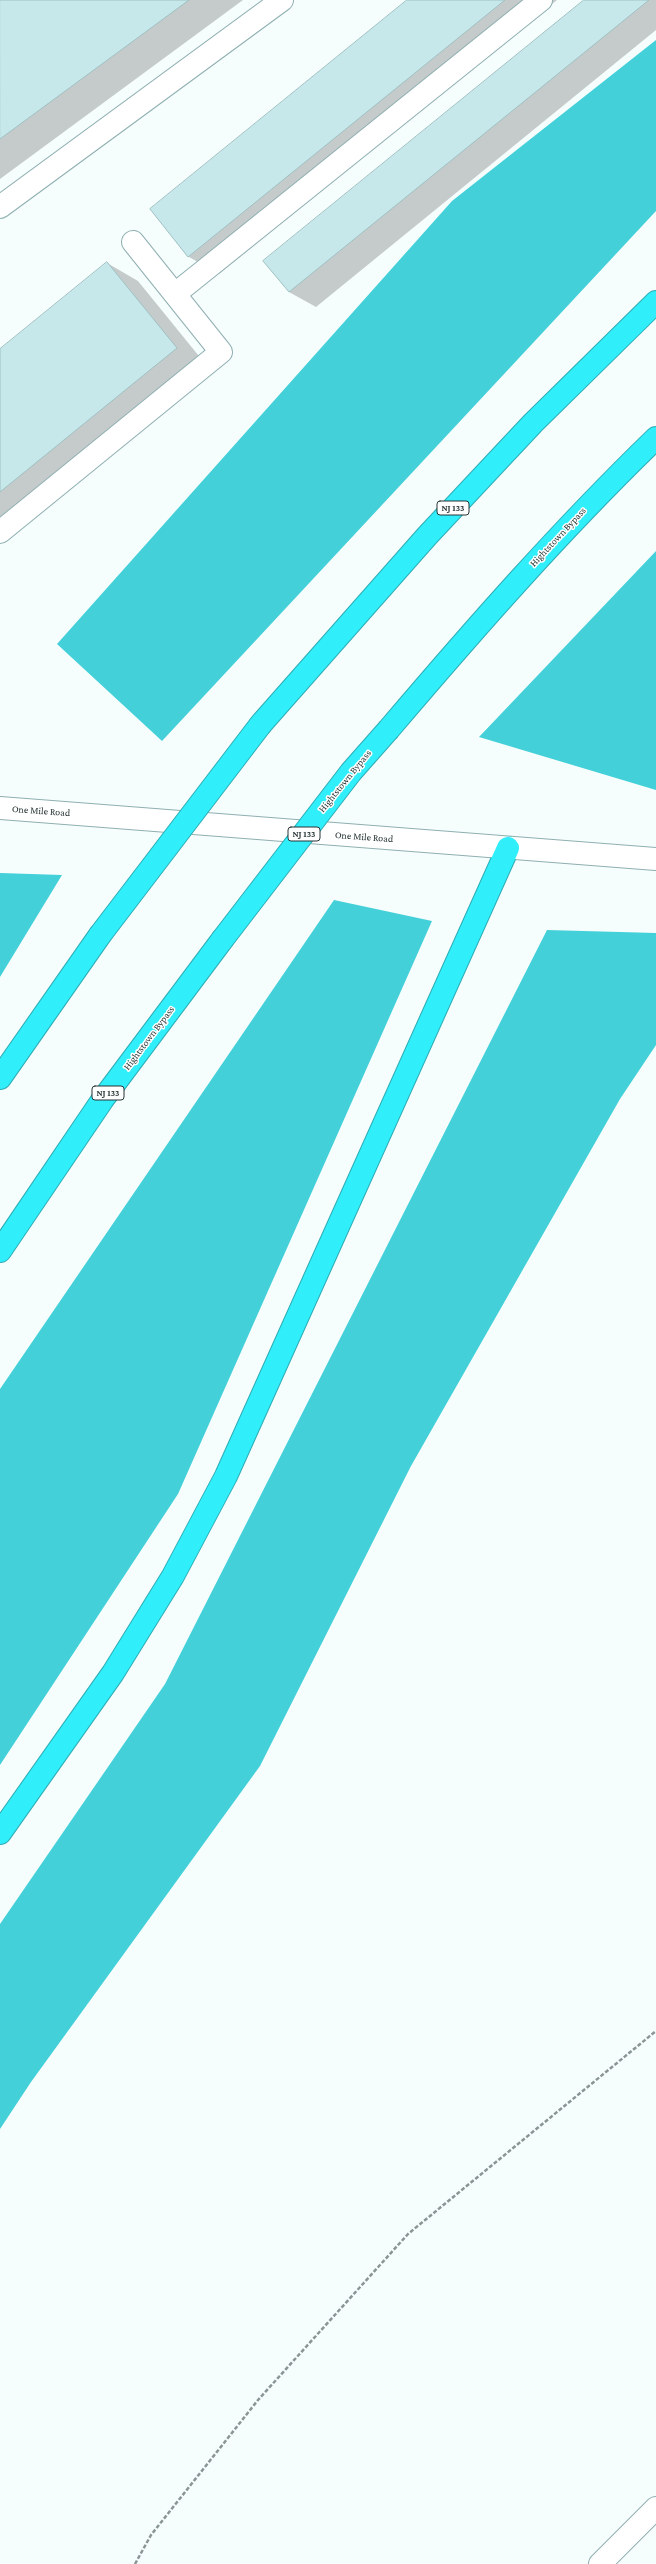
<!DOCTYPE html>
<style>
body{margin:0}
canvas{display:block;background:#f6fdfd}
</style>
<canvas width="656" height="2564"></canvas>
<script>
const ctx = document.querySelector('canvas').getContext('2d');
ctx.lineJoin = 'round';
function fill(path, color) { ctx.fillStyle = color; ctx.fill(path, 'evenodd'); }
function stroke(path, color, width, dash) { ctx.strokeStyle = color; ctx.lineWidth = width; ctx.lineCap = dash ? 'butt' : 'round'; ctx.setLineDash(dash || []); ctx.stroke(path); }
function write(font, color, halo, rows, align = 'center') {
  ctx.font = font + ' "Crimson Pro",serif'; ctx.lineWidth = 3; ctx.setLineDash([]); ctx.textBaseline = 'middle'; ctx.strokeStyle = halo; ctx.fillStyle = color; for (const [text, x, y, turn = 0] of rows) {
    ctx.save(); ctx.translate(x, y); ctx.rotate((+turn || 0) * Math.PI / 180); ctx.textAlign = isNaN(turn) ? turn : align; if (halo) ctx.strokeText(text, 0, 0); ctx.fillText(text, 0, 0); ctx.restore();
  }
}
fill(new Path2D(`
 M656,40V211L162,741L57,644L452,201Z
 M656,551V790L479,737Z
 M0,873L62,875L0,977Z
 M334,900L432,921L178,1494L0,1765V1389Z
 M547,930L656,933V1045L620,1099L411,1466L260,1766L31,2082L0,2129V1924L165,1684Z`), '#44d0d9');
fill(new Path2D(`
 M0,0H243L0,179Z
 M409,0H557L219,274L189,257L151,209Z
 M586,0H656V30L316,307L289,292Z
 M107,263L138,281L207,366L0,535V350Z`), '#0003');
const building = new Path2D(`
 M0,0H189L0,139Z
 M407,0H505L188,257L150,209Z
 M584,0H649L289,292L263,261Z
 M107,262L177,348L0,492V349Z`);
fill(building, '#c6e8eb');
stroke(building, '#9fc0c2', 1);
const minor = new Path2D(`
 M0,207L282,0
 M175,294L541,0
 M0,532L221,352L133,242
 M0,808L656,859
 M600,2564L656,2508`);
const highway = new Path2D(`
 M261,724L427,536L533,423L656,302
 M389,729C475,628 561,530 656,438
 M0,1078L100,935
 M0,1251L103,1099L222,940
 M0,1833L113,1673L173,1576L226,1476L508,848`);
stroke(minor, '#8fafb1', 24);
stroke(highway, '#2dadb5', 24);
stroke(new Path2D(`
 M135,2564L151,2535L258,2400L408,2234L656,2031`), '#8a9595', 2.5, [4, 2]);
stroke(minor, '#fff', 22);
stroke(highway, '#30eefa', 22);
const highwayBridge = new Path2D(`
 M100,935L261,724
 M222,940L351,772L389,729`);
stroke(highwayBridge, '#2dadb5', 24, []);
stroke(highwayBridge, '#30eefa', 22);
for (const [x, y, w] of [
 [453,508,32],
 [304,834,32],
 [108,1093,32]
]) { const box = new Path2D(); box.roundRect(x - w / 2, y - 7, w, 14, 3); ctx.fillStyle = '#fff'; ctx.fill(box); stroke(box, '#283536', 1); }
write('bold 9px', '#283536', null, [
 ["NJ 133",453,508],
 ["NJ 133",304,834],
 ["NJ 133",108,1093]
]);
write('10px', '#283536', '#fff', [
 ["Hightstown Bypass",558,537,-47],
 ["Hightstown Bypass",345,781,-51],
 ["One Mile Road",41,811,4],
 ["One Mile Road",364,837,4],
 ["Hightstown Bypass",149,1038,-53]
]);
</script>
